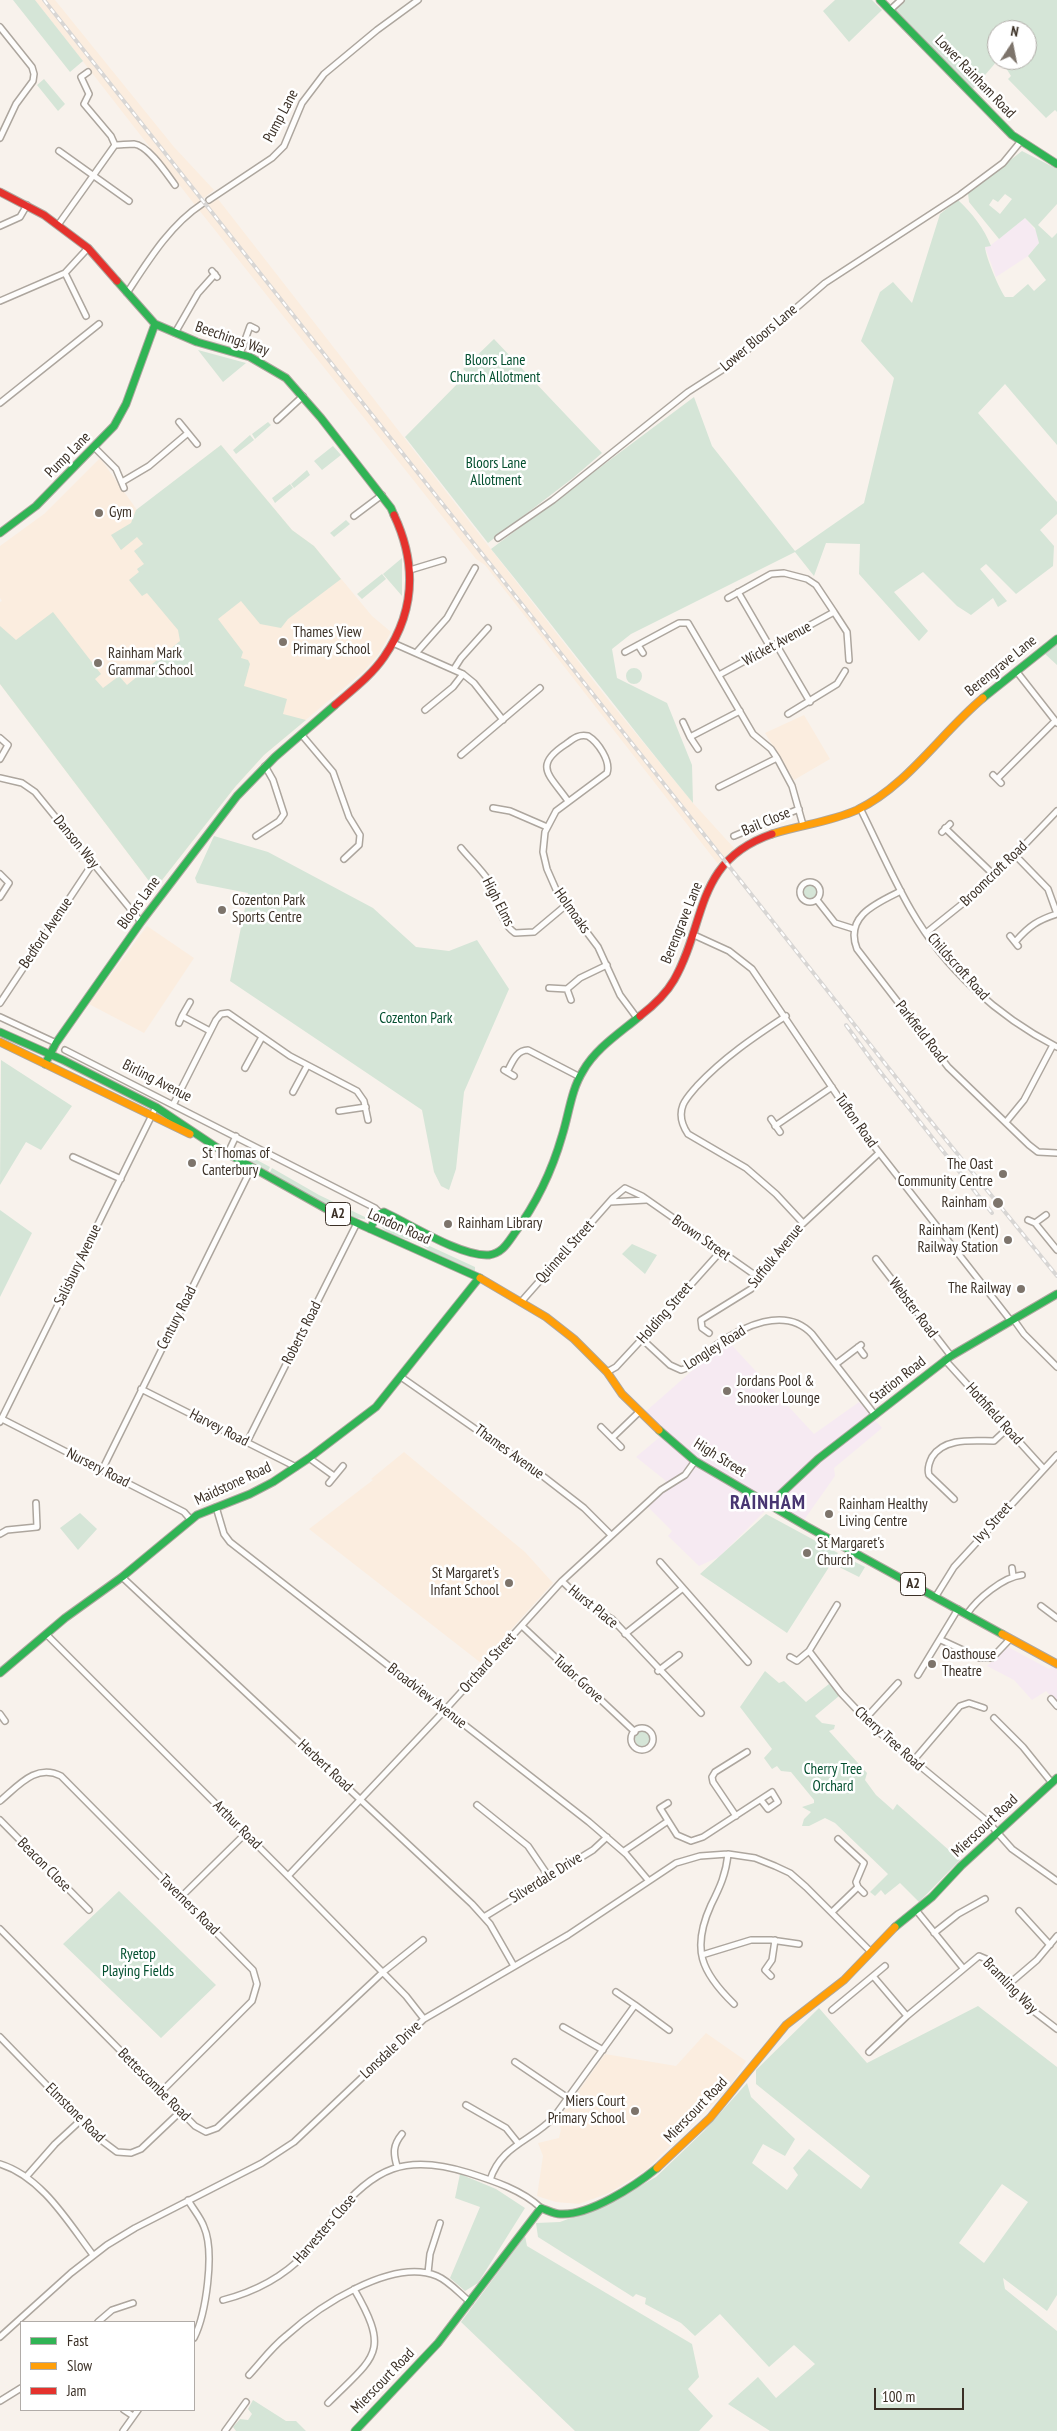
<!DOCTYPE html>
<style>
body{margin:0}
#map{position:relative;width:1057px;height:2431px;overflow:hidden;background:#f8f2ec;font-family:"PT Sans Narrow",sans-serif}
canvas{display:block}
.legend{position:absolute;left:20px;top:2321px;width:175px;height:90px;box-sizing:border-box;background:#fff;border:1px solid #b1aca8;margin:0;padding:6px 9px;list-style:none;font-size:15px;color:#3b3026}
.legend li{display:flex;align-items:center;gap:10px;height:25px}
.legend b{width:25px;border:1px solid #b1aca8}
.north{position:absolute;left:987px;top:20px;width:50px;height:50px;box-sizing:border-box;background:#fff;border:1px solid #b1aca8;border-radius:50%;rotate:11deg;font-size:14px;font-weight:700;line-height:20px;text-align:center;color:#3b3026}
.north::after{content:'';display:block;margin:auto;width:18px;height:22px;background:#7d746b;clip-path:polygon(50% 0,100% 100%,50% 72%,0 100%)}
.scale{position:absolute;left:874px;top:2388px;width:90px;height:22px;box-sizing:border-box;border:2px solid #3b3026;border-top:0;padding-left:6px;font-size:15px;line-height:18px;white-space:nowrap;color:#3b3026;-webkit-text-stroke:4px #fff;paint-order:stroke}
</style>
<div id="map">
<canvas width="1057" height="2431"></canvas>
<ul class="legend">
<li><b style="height:6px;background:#30b455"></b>Fast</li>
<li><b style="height:6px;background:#ff9f0a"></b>Slow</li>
<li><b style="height:6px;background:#e5322d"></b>Jam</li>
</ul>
<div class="north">N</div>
<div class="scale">100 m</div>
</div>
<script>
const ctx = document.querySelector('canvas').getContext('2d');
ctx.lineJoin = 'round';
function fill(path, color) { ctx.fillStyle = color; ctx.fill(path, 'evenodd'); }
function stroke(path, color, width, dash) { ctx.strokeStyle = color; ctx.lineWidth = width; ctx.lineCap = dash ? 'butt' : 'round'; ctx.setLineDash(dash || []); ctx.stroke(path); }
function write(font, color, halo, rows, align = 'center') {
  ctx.font = font + ' "PT Sans Narrow",sans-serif'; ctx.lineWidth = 5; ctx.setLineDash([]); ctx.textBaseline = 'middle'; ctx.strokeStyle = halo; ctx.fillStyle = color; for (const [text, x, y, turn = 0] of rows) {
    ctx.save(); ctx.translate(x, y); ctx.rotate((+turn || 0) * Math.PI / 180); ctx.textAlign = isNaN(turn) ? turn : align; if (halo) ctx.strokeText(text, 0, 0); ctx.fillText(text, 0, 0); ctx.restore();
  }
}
fill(new Path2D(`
 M1025,218L1037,232L1039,243L1028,256L996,277L985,247L991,245Z
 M727,1340L814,1434L859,1402L882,1428L834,1468L835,1476L804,1520L772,1504L719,1557L699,1566L668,1536L672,1531L647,1506L666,1481L636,1457L661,1436L644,1413Z
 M1008,1647L1049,1669L1057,1663V1702L1046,1691L1032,1700L1014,1680L987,1666Z`), '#f6eaf2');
fill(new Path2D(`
 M35,0H55L174,147L214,190L195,205Z
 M218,199L610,702L693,803L734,848L718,864L485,565L476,559L199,210Z
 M221,445L292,530L314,546L372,616L391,632L378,655L364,671L264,755L235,787L155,889L0,684V602L2,601L0,598V546L44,514L100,458L137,510Z
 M804,715L830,759L794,780L765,733Z
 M147,926L194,958L144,1033L89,1004Z
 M404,1452L525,1552L553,1583L481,1663L309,1529L373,1480L371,1479Z
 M706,2033L746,2061L729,2088L646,2170L609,2193L579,2204L556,2202L537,2196L543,2156L538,2143L559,2138L561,2129L557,2121L605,2054L676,2066Z`), '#fbeddf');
fill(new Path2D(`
 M13,0H35L83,61L70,72Z
 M835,0H872L882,10L849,42L823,11Z
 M895,0H1057V112L1055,110L1046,118L1008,79L1011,76L1001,60H1027V30H997L998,60L972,90L888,6Z
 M44,79L65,104L58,111L37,85Z
 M1022,151L1057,169V204L1038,225L1052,238L1057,233V445L1005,384L978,413L1057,502V514L1040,530L1054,546L1053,566L1016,594L986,564L980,569L1007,601L998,607L993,598L971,615L957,606L923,572L894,592L928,631L919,641L859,574L860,544L826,543L814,576L795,552L631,634L612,649L617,678L667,703L692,765L693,803C624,719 559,633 491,549L694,397L712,446L795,551L864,503L894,378L861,341L880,292L893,282L912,303L940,214L958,200C972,213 984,228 991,246L985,247C986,258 999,288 1005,297H1013L1028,284L1034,291L1046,280L1028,256L1039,243L1035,228L1025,218L999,239L969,202L968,193ZM1005,194L1012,199L1000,214L989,205L993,199L998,202Z
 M494,339L602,453L573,478L488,543L405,437L468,373L463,369Z
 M198,350L246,363L223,382Z
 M268,422L271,425L255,439L252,434Z
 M250,435L254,440L236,454L233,450Z
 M221,445L292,530L314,546L341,579L288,619L281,628L260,624L241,601L218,619L243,652L241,658L248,660L250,664L244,686L287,699L283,714L306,720L264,755L235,787L155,889L0,684V626L16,640L53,612L101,674L95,679L103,688L119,676L127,685L180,641L178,630L147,593L142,596L129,580L139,572L137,569L144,564L134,551L143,544L137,537L121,550L111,535L131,523L136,510Z
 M333,446L341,455L322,470L314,461Z
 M307,470L310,475L294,488L291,484Z
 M290,484L293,488L275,503L272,498Z
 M346,520L350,524L334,537L330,533Z
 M402,558V596L383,574Z
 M382,574L386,579L362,599L357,594Z
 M1057,642V665L1044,653Z
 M626 676a8 8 0 1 1 16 0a8 8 0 1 1-16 0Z
 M214,836L268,852L373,908L416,947L449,951L477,940L509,989L464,1092L456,1169L449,1190L441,1186L434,1172L422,1110L230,981L248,893L197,883L195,878Z
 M802 892a8 8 0 1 1 16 0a8 8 0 1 1-16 0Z
 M1,1060L72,1106L41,1150L26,1142L0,1185Z
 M240,1151L270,1167L268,1171L238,1154Z
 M272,1168L319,1195L369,1219C350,1223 288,1183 270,1172Z
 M0,1210L32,1233L0,1297Z
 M379,1224L412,1238L411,1240C399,1238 386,1234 379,1224Z
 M423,1243L475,1267V1271L430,1251L422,1245Z
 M632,1244L657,1255L645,1274L622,1254Z
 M80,1513L97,1529L78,1550L60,1528Z
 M766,1514L838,1553L787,1633L700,1574Z
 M843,1556L865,1567L859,1577L837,1566Z
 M765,1671L779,1683L784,1681L806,1702L829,1684L839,1696L815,1716L822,1723L835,1725L834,1729L829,1731L867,1773L865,1780L876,1795L893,1810L897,1804L960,1860L919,1902L900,1883L885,1895L881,1890L875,1896L870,1892L888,1874L835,1823L825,1818L809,1826H802L804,1819L811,1812L802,1807L814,1803V1800L791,1772L781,1771L777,1766L772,1769L764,1758L772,1749L740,1707Z
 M635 1739a8 8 0 1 1 16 0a8 8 0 1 1-16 0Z
 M119,1891L216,1985L161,2038L63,1944Z
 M978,2006L1057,2067V2295L1047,2311L1003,2278L1005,2289L1057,2331V2431H770L728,2404L758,2377L776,2398L815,2364L794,2345L769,2367L720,2314L695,2336L681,2323L645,2304L646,2298L636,2294L633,2297L538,2237L536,2223L560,2222L608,2204L656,2177L704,2131L747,2083L751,2097L795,2139L785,2156L763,2144L752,2163L787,2190L798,2175L793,2168L809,2149L861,2189L870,2176L756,2084V2070L819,2008L867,2063ZM1002,2184L1028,2202L984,2263L959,2243Z
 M460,2174L496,2189L525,2208L478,2283L465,2291L450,2278L480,2207L455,2198Z
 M525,2236L527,2246L692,2344L699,2377L688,2389L713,2416L699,2431H575L461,2322Z
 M253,2400L286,2421H296L306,2431H236L233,2427L240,2419L248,2420L252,2414L248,2409Z`), '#d5e5d7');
const street = new Path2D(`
 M890,10L901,0
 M0,27L32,67L34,74L33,81L16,104L0,138
 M88,72L81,77L89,94L84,104L111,136L115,145
 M115,145C120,145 128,144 134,144C148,145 167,174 175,185
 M59,151L129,201
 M209,200L272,158L284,146L302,103L324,74L377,30L418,0
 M58,225L115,145
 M0,226L20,217L27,205
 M212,271L217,277
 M65,273L86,316
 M127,293C148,261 170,225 202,204
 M0,301L65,273L88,248
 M175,333L198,293L215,274
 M240,354L250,326L256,329
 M0,403L99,324
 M277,420L303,396
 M188,433L197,444
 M95,448L116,469L124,488
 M122,482L149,466L188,433L179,422
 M354,516L382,495
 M498,538L553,500L688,392L730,365L825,283L960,195L1003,163L1021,141
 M410,570L443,560
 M738,592L770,647
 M728,598L771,574L784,573L807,579L816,585L834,612
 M393,643L463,674L474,683L503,720
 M776,644L810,702
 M638,645L643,653
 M625,652L679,623H688L753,734L771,749L777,758L792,786L803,825
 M416,653L447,618L475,568
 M454,669L461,658L488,628
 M1017,672L1057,723
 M719,675L834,612L847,632L849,660
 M425,710L453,687L463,674
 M788,714L837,684L845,671
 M683,722L690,737L740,711
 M301,734L333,772L349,817L360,835L359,845L344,859
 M690,737L698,749
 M0,738L8,745L0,759
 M461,755L540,688
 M993,775L1001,783
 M0,778L22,783L35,792L141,922
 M997,779L1055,721
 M719,787L777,758
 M568,801C550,775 532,766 566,744C573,739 578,734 588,736C598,742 611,761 607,773L556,811L545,832L543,852L547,869L558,894L598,947L620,995L637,1018
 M493,808L510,811L547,827
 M860,808C877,842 892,877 911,910C945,969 997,1016 1057,1047
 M945,828L995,876
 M942,832L950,824
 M256,836L279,821L284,814L273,780L265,766
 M734,836L799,809
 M461,848C470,859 481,869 489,881C499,898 498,921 515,933L534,932L565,906
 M1015,855L1048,889L1057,914
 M0,874L9,883L0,897
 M800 892a10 10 0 1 1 20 0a10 10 0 1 1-20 0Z
 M901,891C877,903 844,916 857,949L948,1067L1029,1145L1038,1152L1057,1153
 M817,900L835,923L854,929
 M926,933L987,884L1057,811
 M694,935L729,951L752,969L856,1123L1011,1321
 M1010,936L1018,946
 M1016,941C1029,926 1038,920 1057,914
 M549,988L567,989L580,978L607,965
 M567,989L571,1000
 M190,1002L182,1016L210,1031
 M0,1003L93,863
 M786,1016C754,1037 723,1058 697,1086C692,1092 686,1098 683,1105C679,1115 682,1125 688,1134L746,1168L776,1194L803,1223
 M0,1017L56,1043
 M179,1023L182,1016
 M65,1050L375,1208L379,1212
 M245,1068L262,1037
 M504,1070L514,1076
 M507,1072C512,1063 516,1050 528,1050L580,1077
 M293,1092L307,1066
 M173,1105L216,1020L221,1014L228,1013L290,1056L357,1091L364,1101L368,1120
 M339,1111L366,1107
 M771,1119L780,1132
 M1006,1122L1024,1100L1053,1045
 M775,1126L832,1087
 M228,1153L236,1136
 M73,1157L121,1179
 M610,1202L646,1200
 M1028,1220L1035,1223L1057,1250
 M1035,1223L1046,1215
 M876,1259L951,1356
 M521,1302L613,1198L625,1188L642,1196L752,1273L758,1274
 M1014,1320L1024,1334L1057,1367
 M709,1333L702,1328L701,1320L751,1289L756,1283L758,1274L767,1269L795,1231L879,1153
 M642,1339L670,1365L681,1370C694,1367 705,1353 716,1345C742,1327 785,1305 812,1334L875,1415
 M858,1347L864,1355
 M945,1360L1043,1468
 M836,1364L861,1345
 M607,1372L616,1367L642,1339L721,1251
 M401,1377L544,1477L584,1508L611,1535
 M141,1389L296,1467
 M2,1419L184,1512L191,1520
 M0,1422L156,1107
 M601,1427L621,1447
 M612,1438L639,1412
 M247,1442L357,1223
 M309,1458L334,1476
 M102,1470L252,1167
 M329,1483L343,1466
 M954,1499L929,1475C927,1469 929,1463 932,1457C945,1437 973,1441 994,1441L1007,1429
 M216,1507L224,1534L230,1542L589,1822L626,1854L648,1880
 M0,1534L7,1530L37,1527L36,1503
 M660,1562L748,1662
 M1012,1568L1013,1576
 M122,1577L472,1904L490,1924L514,1966
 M562,1581L587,1605L612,1619L701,1713
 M936,1596L954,1567L1057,1455
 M1041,1606L1057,1618
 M967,1614C977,1599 1003,1577 1022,1575
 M522,1626L635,1732
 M46,1634L288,1876L406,1996L424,2019
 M625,1634L683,1588
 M941,1640L980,1658H992L1010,1639
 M809,1651L837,1605
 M790,1657L797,1661L809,1651L841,1693L875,1729L988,1822L1012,1849L1057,1881
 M658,1671L679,1655
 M918,1675L958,1609
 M1051,1699L1057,1706
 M0,1714L5,1721
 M994,1718L1023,1747L1052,1783
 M865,1719L898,1683
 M631 1739a11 11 0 1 1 22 0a11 11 0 1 1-22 0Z
 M913,1761L960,1706L969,1703L984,1708
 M0,1801C18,1786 36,1763 61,1776L253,1970L257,1984L252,2001L161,2092
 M668,1803L660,1808L677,1835L691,1841L703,1837L772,1792L778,1802L768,1809L761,1800
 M477,1805L528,1846L549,1877
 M736,1816L713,1782L712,1777L715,1772L747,1752
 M0,1820L89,1910
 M838,1839L864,1863L856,1882L858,1887L864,1893
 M624,1851L668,1821
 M728,1854C726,1874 720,1887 711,1905C691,1949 701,1972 734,2004
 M288,1876L445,1710L562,1581L661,1490L685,1475L695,1461
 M181,1897L245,1834
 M916,1910L963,1968
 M1019,1911L1050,1945
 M832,1912L858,1887
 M484,1917L593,1850L607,1837
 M0,1929L195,2126L206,2132L217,2128L383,1972L423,1940
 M934,1933L958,1914L985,1899
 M702,1955L751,1940H771L799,1944
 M771,1976L765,1970L772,1960L775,1940
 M873,1976L885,1966
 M1009,1984L1037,1960L1057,1936
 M635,2005L669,2030
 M832,2010L873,1976L907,2016
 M563,2027L603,2050
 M0,2037L97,2137L117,2152L131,2153L141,2149L180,2112
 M869,2052L907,2016L979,1956L986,1959L1027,2006L1057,2029
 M515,2062L568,2098
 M466,2105L506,2128L518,2143
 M0,2164C42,2177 68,2222 93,2255
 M397,2166C393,2153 393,2145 402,2134
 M26,2177L55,2144L81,2120
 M490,2180C501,2145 532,2141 554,2117L635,2005L616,1992
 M188,2200C193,2209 201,2218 204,2227C215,2252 206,2314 194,2338
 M428,2273L430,2254L440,2223
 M223,2300C254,2292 283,2277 305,2254C316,2243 324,2230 333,2218C374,2167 406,2153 469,2173C494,2181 522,2190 541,2208
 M98,2322L112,2310L133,2303
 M0,2337L71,2273L107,2245L135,2228L262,2163L294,2142L424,2019L568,1935L676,1863L700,1856L728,1854L755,1858L775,1866L790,1873L806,1887L871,1952
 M249,2375C261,2362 272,2347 286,2336C318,2307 392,2257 437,2276C449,2281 460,2294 470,2302
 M0,2401L21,2388
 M328,2403C375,2356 391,2353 354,2289
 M124,2410L133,2416
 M123,2431L138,2410
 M225,2431L246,2402`);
const fast = new Path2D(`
 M880,0L1012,135L1057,164
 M117,281L155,324L197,342L250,357L286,378L321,418L391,508L394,515
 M0,533L36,506L114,426L126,404L155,324
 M983,698L1057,639
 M0,1032L63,1060L156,1107L216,1147L330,1211L480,1278
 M45,1064L56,1043L141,922L237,796L275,757L335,705
 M370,1229L377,1215L384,1212C410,1224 461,1257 489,1255C502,1253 507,1244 514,1234C536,1204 552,1171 562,1136C569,1114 571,1090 583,1071C596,1048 620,1033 640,1016
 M659,1430L695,1461L806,1526L1002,1634
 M769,1505L818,1459L951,1356L1057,1294
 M0,1673L65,1618L122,1577L197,1515L250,1494L273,1482L309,1458L376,1407L479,1278
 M895,1927L932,1897L961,1866L1057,1778
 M355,2431L438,2343L541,2208C547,2210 554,2214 560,2214C589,2216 635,2186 657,2168`);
const slow = new Path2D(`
 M772,834C800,825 830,822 857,810C907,786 941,733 983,698
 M0,1042L190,1134
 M480,1278L546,1317L574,1339L607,1372L622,1394L659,1430
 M1002,1634L1057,1664
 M657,2168L710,2118L786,2025L844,1980L895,1927`);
const jam = new Path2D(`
 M0,192L44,215L88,248L117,281
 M335,705C352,690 371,676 384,657C415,612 417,564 394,515
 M640,1016C653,1006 666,994 674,980C707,922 694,861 772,834`);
stroke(street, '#ada69e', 8);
stroke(fast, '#ada69e', 9);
stroke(slow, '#ada69e', 9);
stroke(jam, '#ada69e', 9);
stroke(street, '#fefdfc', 5);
stroke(fast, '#30b455', 7);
stroke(slow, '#ff9f0a', 7);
stroke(jam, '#e5322d', 7);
const rail = new Path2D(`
 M44,0L925,1114L1057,1276
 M846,1025L878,1069L992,1213`);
stroke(rail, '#d8d6d4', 4);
stroke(rail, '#fff', 2, [5.5]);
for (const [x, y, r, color] of [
 [99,513,5,"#7d746b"],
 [283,642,5,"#7d746b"],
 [98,663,5,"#7d746b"],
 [222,910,5,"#7d746b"],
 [192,1163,5,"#7d746b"],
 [1003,1174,5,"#7d746b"],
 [998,1203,6,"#7d746b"],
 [448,1224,5,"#7d746b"],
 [1008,1240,5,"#7d746b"],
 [1021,1289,5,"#7d746b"],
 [727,1391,5,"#7d746b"],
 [829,1514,5,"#7d746b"],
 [807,1553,5,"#7d746b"],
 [509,1583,5,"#7d746b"],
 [932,1664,5,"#7d746b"],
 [635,2111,5,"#7d746b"]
]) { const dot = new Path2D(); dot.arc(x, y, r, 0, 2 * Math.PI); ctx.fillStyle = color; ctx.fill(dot); stroke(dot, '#fff', 2); }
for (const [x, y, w] of [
 [338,1214,25],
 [913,1584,25]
]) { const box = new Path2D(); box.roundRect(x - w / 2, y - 11.5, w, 23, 4); ctx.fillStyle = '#fff'; ctx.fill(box); stroke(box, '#3b3026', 1); }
write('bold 14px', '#3b3026', null, [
 ["A2",338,1214],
 ["A2",913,1584]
]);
write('15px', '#3b3026', '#fff', [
 ["Lower Rainham Road",975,77,46],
 ["Pump Lane",281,116,-62],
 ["Lower Bloors Lane",759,338,-40],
 ["Beechings Way",232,339,19],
 ["Pump Lane",68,455,-45],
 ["Wicket Avenue",777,644,-29],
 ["Berengrave Lane",1001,666,-39],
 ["Bail Close",766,822,-23],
 ["Danson Way",76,842,51],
 ["Broomcroft Road",994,874,-44],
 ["High Elms",498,902,63],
 ["Bloors Lane",139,903,-54],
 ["Holmoaks",572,911,55],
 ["Berengrave Lane",682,923,-68],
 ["Bedford Avenue",46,933,-56],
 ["Childscroft Road",958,967,48],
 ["Parkfield Road",921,1032,52],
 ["Birling Avenue",157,1081,27],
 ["Tufton Road",856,1121,55],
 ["London Road",399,1227,24],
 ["Brown Street",701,1238,35],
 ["Quinnell Street",565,1252,-48],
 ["Suffolk Avenue",776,1256,-51],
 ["Salisbury Avenue",78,1265,-64],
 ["Webster Road",913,1308,53],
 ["Holding Street",665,1313,-49],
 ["Century Road",177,1318,-63],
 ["Roberts Road",302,1333,-63],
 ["Longley Road",715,1348,-32],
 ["Station Road",898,1380,-38],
 ["Hothfield Road",994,1414,48],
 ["Harvey Road",219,1428,27],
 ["Thames Avenue",509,1452,36],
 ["High Street",720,1458,32],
 ["Nursery Road",98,1468,27],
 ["Maidstone Road",233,1484,-25],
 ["Ivy Street",993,1523,-48],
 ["Hurst Place",593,1607,39],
 ["Orchard Street",488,1663,-48],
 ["Tudor Grove",578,1679,43],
 ["Broadview Avenue",427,1696,38],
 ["Cherry Tree Road",889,1739,42],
 ["Herbert Road",325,1766,43],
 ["Arthur Road",237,1825,45],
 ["Mierscourt Road",985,1826,-43],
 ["Beacon Close",44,1865,45],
 ["Silverdale Drive",546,1878,-32],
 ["Taverners Road",189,1905,45],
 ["Bramling Way",1010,1986,46],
 ["Lonsdale Drive",391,2050,-43],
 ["Bettescombe Road",154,2085,45],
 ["Mierscourt Road",696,2110,-46],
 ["Elmstone Road",75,2113,45],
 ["Harvesters Close",325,2229,-49],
 ["Mierscourt Road",383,2381,-46]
]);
write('15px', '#034f2f', '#fff', [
 ["Bloors Lane",495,361],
 ["Church Allotment",495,378],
 ["Bloors Lane",496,464],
 ["Allotment",496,481],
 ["Cozenton Park",416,1019],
 ["Cherry Tree",833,1770],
 ["Orchard",833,1787],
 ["Ryetop",138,1955],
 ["Playing Fields",138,1972]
]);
write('15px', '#3b3026', '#fff', [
 ["Gym",109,513],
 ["Thames View",293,633],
 ["Primary School",293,650],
 ["Rainham Mark",108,654],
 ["Grammar School",108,671],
 ["Cozenton Park",232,901],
 ["Sports Centre",232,918],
 ["St Thomas of",202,1154],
 ["Canterbury",202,1171],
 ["The Oast",993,1165,"right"],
 ["Community Centre",993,1182,"right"],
 ["Rainham",987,1203,"right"],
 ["Rainham Library",458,1224],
 ["Rainham (Kent)",998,1231,"right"],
 ["Railway Station",998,1248,"right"],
 ["The Railway",1011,1289,"right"],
 ["Jordans Pool &",737,1382],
 ["Snooker Lounge",737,1399],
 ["Rainham Healthy",839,1505],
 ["Living Centre",839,1522],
 ["St Margaret's",817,1544],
 ["Church",817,1561],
 ["St Margaret's",499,1574,"right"],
 ["Infant School",499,1591,"right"],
 ["Oasthouse",942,1655],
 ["Theatre",942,1672],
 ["Miers Court",625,2102,"right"],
 ["Primary School",625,2119,"right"]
], 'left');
ctx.letterSpacing = '1px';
write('bold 20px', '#483571', '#fff', [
 ["RAINHAM",768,1503]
]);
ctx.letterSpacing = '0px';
</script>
